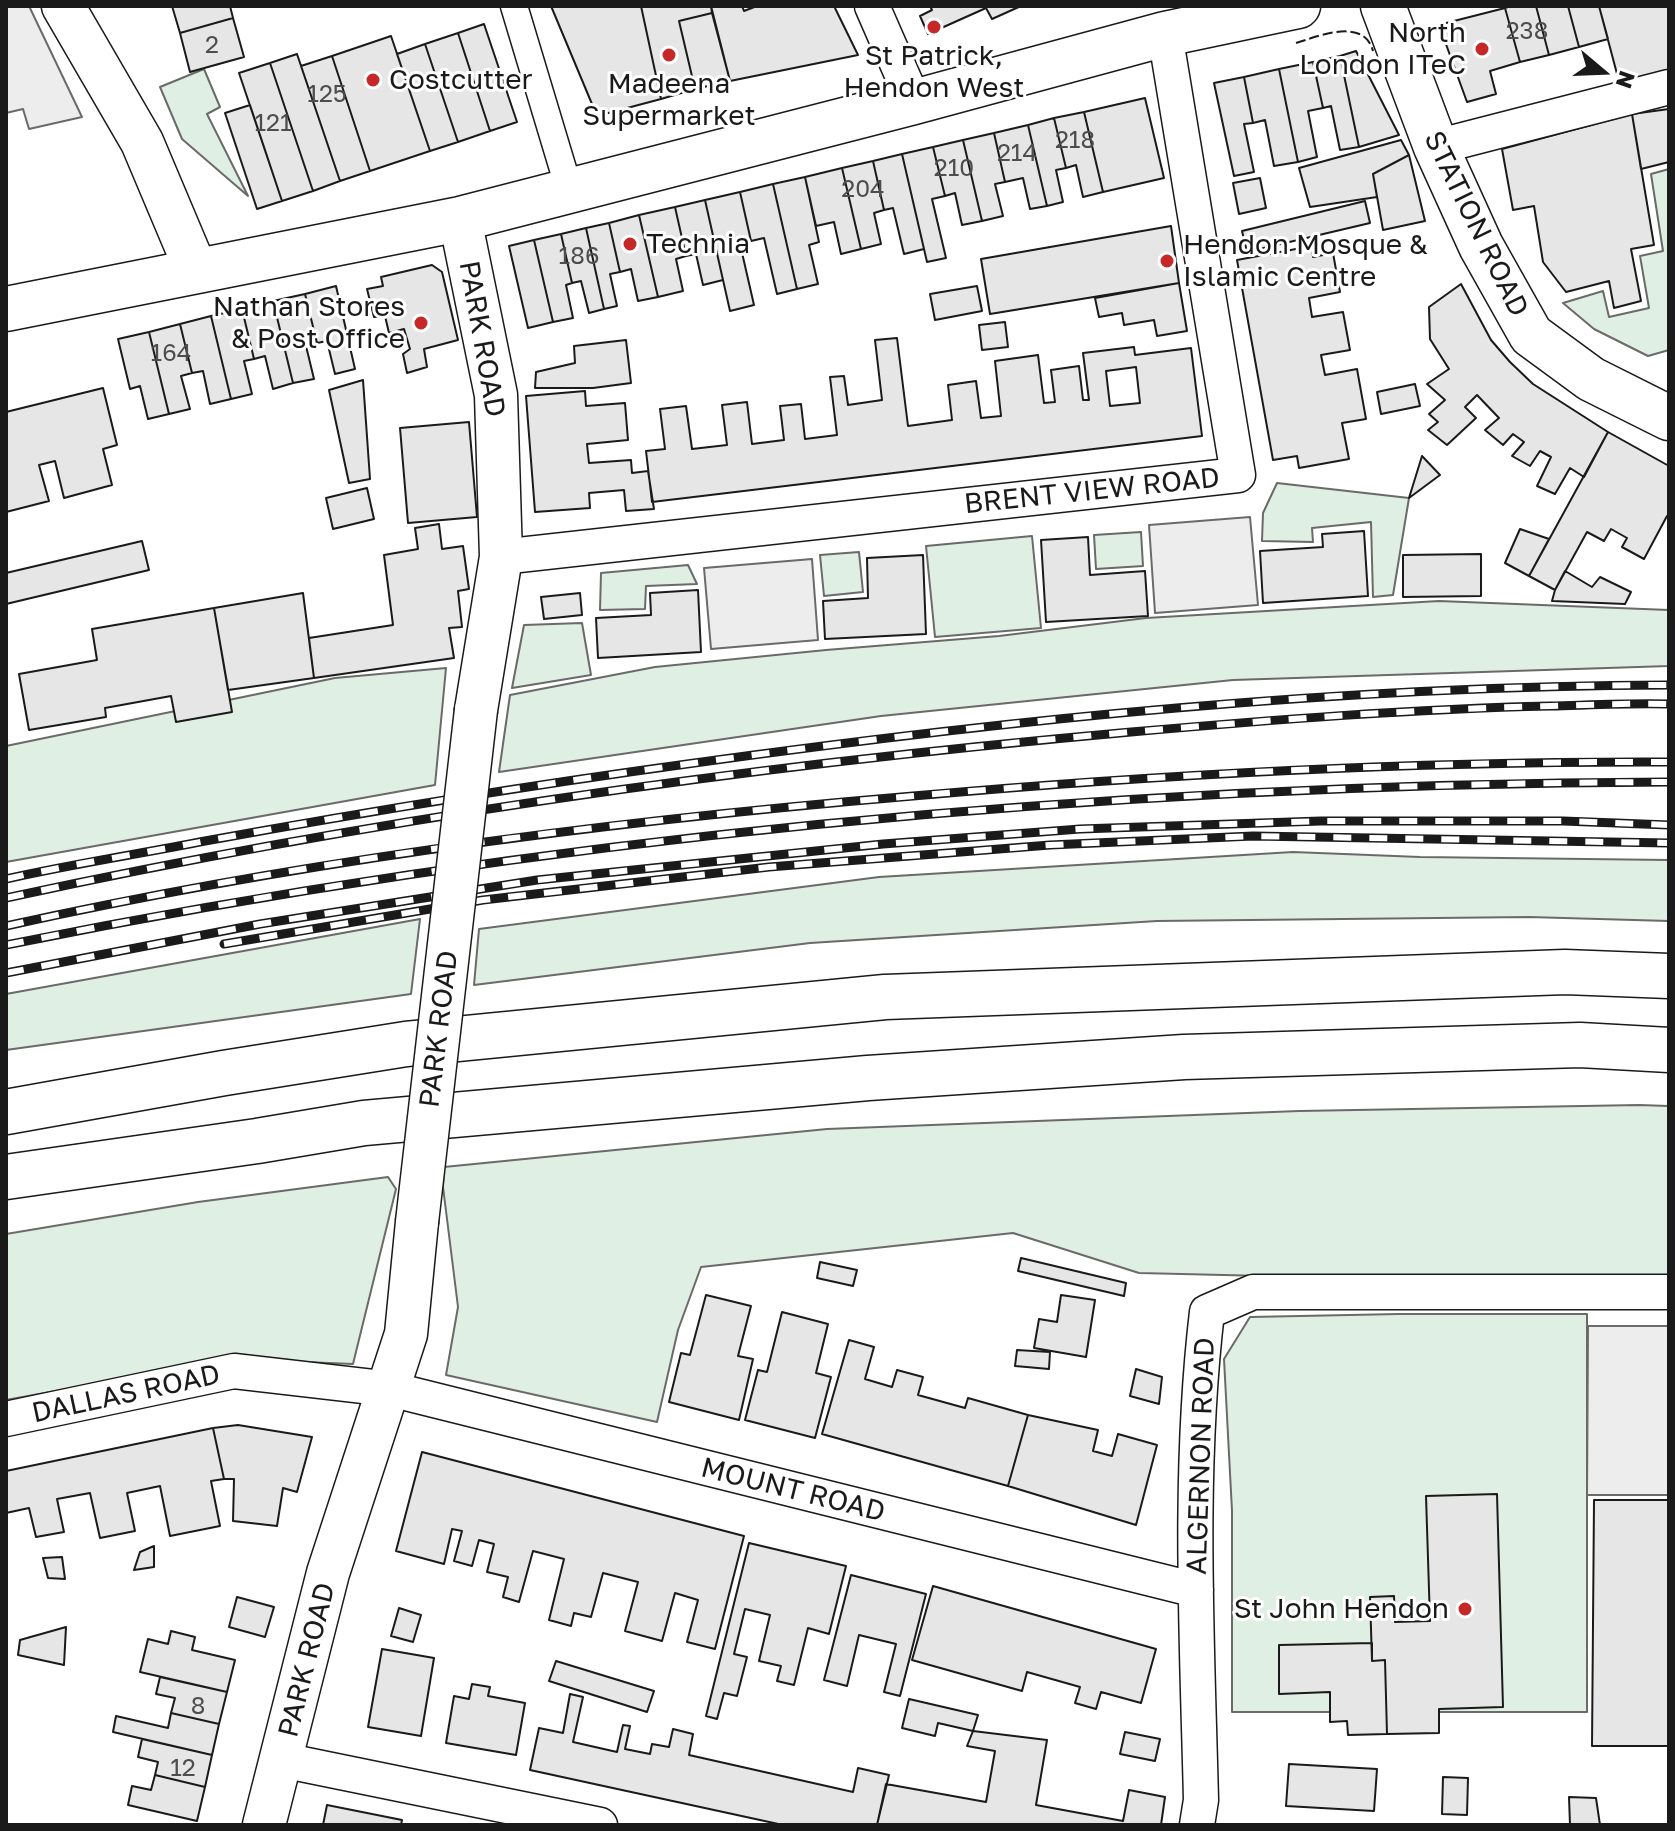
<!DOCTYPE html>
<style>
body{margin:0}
#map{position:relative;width:1675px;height:1831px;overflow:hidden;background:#fff;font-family:"Golos Text",sans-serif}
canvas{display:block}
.frame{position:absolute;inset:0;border:8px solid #1a1a1a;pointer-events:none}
.north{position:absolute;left:1563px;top:32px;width:80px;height:80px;-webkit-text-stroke:6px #fff;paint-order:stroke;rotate:109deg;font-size:22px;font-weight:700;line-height:32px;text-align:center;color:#1a1a1a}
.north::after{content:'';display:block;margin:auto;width:28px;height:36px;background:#1a1a1a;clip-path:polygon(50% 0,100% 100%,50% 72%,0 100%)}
</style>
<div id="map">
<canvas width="1675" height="1831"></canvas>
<div class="frame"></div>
<div class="north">N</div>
</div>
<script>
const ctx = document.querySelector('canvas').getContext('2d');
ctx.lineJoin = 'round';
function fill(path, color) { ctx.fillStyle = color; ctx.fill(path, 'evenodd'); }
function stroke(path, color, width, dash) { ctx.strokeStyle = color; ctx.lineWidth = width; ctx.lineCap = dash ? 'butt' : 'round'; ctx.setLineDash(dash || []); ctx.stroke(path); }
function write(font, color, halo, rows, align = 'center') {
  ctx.font = font + ' "Golos Text",sans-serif'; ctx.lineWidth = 6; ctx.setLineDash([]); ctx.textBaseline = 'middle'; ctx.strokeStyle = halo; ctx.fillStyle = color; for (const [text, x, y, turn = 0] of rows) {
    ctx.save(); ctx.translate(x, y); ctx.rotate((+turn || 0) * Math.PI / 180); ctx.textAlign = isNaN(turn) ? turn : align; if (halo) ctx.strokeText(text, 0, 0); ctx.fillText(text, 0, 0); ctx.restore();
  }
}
const green = new Path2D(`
 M204,69L220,107L207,114L248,196L182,139L160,87Z
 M1669,169V350L1648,356L1594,329L1563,303L1603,291L1609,317L1649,308L1640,256L1663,251L1651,174Z
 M1277,483L1409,498L1393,595L1373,597L1371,522L1312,528L1313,542L1262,541L1263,513Z
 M1141,532L1143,566L1096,569L1094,535Z
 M1032,536L1041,628L935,637L926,546Z
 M859,552L863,592L824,596L820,555Z
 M688,565L697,584L646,586L645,609L600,610L601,573Z
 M1439,601L1669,610V666L1233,680L881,716L499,772L510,695L655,667L826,650L999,636L1146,618Z
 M582,623L591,675L512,688L524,625Z
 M446,668L435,785L6,862V746L335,678Z
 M1293,852L1420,857L1669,860V921L1529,917L1157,921L810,943L474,985L479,929L879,877Z
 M420,919L411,994L6,1050V994Z
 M1639,1105L1669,1106V1277L1392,1279L1139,1273L1013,1233L701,1267L678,1330L657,1422L446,1375L458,1307L443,1187L444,1167L827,1129L1299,1111Z
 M388,1177L396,1189L353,1364L232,1359L6,1400V1234L198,1202Z
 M1399,1314H1587V1712H1232V1511L1224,1359L1250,1317Z`);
fill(green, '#e0efe3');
stroke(green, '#6a6a6a', 2);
const parking = new Path2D(`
 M6,6H29L82,117L29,129L23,109L6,113Z
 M1250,517L1258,605L1155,613L1149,525Z
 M812,559L818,640L711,649L704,568Z
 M1588,1326H1669V1495H1587Z`);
fill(parking, '#ededed');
stroke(parking, '#6a6a6a', 2);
const building = new Path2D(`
 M172,6H230L233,18L180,33Z
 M551,6H641L661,99L597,116Z
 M641,6H711L712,13L679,21L695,89L661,99Z
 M711,6H742L744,11L757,6H834L858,55L730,81Z
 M930,6H1021L992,19L986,8L928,34L920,16L932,10Z
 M1511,6H1536L1549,55L1520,62L1505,8Z
 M1536,6H1568L1579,47L1549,55Z
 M1568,6H1599L1608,39L1579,47Z
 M1599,6H1669V76L1621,89Z
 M1505,8L1520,62L1490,71L1496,94L1467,102L1443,36L1446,23Z
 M712,13L730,81L695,89L679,21Z
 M233,18L244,57L190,72L180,33Z
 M484,24L517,122L490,131L458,33Z
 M458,33L490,131L458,142L425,44Z
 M391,36L430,151L370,171L332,56Z
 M425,44L458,142L430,151L397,54Z
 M1356,51L1399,135L1359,147L1340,56Z
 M297,54L340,181L313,191L270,63Z
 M332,56L370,171L340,181L301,66Z
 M1340,56L1359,147L1340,150L1331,106L1323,108L1313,62Z
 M1313,62L1323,108L1308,111L1317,157L1298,162L1279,69Z
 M270,63L313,191L282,201L239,73Z
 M1279,69L1298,162L1274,166L1265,120L1253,123L1244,77Z
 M1244,77L1253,123L1244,124L1254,172L1234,176L1214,83Z
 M1145,98L1164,178L1103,192L1084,112Z
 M250,105L282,201L257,209L225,113Z
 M1669,109V162L1641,169L1632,114Z
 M1084,112L1103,192L1083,197L1076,165L1066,168L1054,118Z
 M1632,114L1654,245L1631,249L1641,301L1614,308L1609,281L1566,292L1543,262L1534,206L1513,210L1502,149Z
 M1054,118L1066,168L1056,170L1063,202L1047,206L1028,125Z
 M1028,125L1047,206L1030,209L1023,178L1005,182L994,133Z
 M994,133L1005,182L995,184L1003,216L982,221L963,140Z
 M963,140L982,221L962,225L955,193L945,196L933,147Z
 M1401,140L1409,155L1373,174L1377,197L1310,207L1299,168Z
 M933,147L945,196L932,199L946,258L927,262L902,154Z
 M902,154L924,249L904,254L893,208L884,210L873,161Z
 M1409,155L1425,221L1383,230L1373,174Z
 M873,161L884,210L874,213L881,244L861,249L842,168Z
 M842,168L861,249L841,254L834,222L816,226L805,177Z
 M805,177L819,242L809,245L818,284L797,289L773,184Z
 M1260,178L1266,208L1239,214L1233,183Z
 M773,184L797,289L777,294L764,238L751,241L740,192Z
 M740,192L751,241L740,244L754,305L730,311L705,200Z
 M705,200L723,280L703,285L696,254L686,256L675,207Z
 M1365,201L1370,223L1247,252L1242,231Z
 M675,207L686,256L676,259L683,291L658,297L639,215Z
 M639,215L658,297L638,301L631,269L620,272L609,223Z
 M609,223L620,272L610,274L617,306L604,309L586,228Z
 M1171,226L1179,283L990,314L981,259Z
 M586,228L604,309L589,313L581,281L572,283L561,234Z
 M561,234L572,283L566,285L573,318L553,322L534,240Z
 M534,240L553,322L528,328L509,246Z
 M1312,246L1313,257L1333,253L1340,292L1309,298L1312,317L1343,312L1350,350L1321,355L1325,375L1357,369L1366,419L1342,423L1349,459L1299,468L1297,456L1273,460L1237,260Z
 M432,265L442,272L458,340L424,349L427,367L407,373L403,354L410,349L404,329L389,333L385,316L374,317L367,289L383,286L381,277Z
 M1179,283L1187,331L1157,336L1154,320L1124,325L1122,313L1099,317L1095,298Z
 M1461,284L1491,340L1510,362L1533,384L1608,432L1584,477L1570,468L1555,494L1537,486L1551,457L1540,451L1530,466L1512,456L1524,442L1513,434L1503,445L1485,430L1499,418L1477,395L1465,407L1476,418L1447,445L1428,430L1438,422L1429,414L1445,400L1427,384L1449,369L1430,339L1429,307Z
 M336,286L355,369L335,374L327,341L317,343L305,294Z
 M977,286L982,311L935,320L930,294Z
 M305,294L317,343L306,346L314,379L293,383L273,301Z
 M273,301L293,383L273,389L265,356L254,359L242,309Z
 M242,309L254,359L244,361L252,394L231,399L211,316Z
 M211,316L231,399L210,404L203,371L192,373L180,324Z
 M1005,322L1008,347L982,350L979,325Z
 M180,324L192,373L181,376L190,409L169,414L149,332Z
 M149,332L169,414L148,419L140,386L130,389L118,339Z
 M897,338L908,426L952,420L948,385L976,381L981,418L1001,416L995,361L1038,355L1044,403L1055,402L1051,370L1079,366L1083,400H1089L1083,353L1134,347L1135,355L1191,348L1202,436L652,502L646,451L665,449L660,409L686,406L692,449L727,445L722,405L747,402L752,444L784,440L780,406L801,404L805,439L837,435L830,377L844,376L848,405L882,400L875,340ZM1136,367L1140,403L1110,406L1106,371Z
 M626,340L631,383L593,388H535L536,372L575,363L574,346Z
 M363,380L370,479L349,483L329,390Z
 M1415,384L1420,406L1381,414L1377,392Z
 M103,388L117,445L103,449L112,485L64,498L55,461L39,465L49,501L6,512V412Z
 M585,391L586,406L625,403L628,440L587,444L589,463L631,460L632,473L648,471L654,509L626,511L624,490L589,493L590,508L535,512L526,396Z
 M469,422L477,517L408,523L400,428Z
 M1608,432L1669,466V517L1667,516L1644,559L1622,547L1627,538L1611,529L1604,541L1587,532L1555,590L1529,576Z
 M1422,456L1440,475L1409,498Z
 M367,488L374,519L333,529L326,498Z
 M439,524L442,549L463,546L469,589L458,591L462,627L449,628L454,658L314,678L309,638L393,625L384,555L418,549L415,528Z
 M1520,529L1549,539L1529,576L1505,563Z
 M1364,531L1368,596L1263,603L1260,551L1323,547L1322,534Z
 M1088,537L1090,575L1145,571L1148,616L1046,622L1041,540Z
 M142,541L149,570L6,604V573Z
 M1481,554V596L1403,597V555Z
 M923,555L926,634L825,639L823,601L868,598L867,558Z
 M1565,571L1592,587L1600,577L1631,592L1625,604L1552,601L1555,590Z
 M698,590L701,652L598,658L596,618L651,615L650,593Z
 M303,593L314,678L228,690L214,608Z
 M580,593L582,615L544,619L541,597Z
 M214,608L232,712L176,722L171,696L105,708L106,717L29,730L19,674L97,660L92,629Z
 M1021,1258L1126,1283L1124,1296L1018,1271Z
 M820,1262L857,1270L853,1286L817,1278Z
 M706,1295L751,1306L738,1356L753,1359L739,1420L669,1402L681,1353L690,1355Z
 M1061,1295L1095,1300L1086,1357L1034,1348L1039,1319L1057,1322Z
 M782,1312L828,1324L816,1373L831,1377L815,1438L745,1420L758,1370L767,1372Z
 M849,1340L874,1347L865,1379L892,1387L897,1370L923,1377L918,1395L965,1408L968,1398L1028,1415L1008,1486L822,1434Z
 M1017,1350L1050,1352L1049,1369L1015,1366Z
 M1136,1369L1162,1377L1159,1404L1130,1396Z
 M1028,1415L1098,1430L1093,1451L1112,1456L1118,1434L1157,1445L1136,1525L1008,1486Z
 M238,1425L312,1437L297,1492L283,1488L277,1526L233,1521L234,1479H224L213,1428Z
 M213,1428L224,1479L211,1481L220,1526L170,1536L160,1486L127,1493L135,1531L100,1538L90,1493L57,1499L64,1532L36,1537L29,1508L6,1513V1471Z
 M422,1452L744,1536L715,1649L687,1642L698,1600L675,1593L662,1641L625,1631L638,1582L603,1573L591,1617L574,1613L571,1626L549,1620L564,1559L533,1551L519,1602L503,1597L508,1577L487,1572L494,1544L479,1540L472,1566L454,1561L462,1531L452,1529L444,1564L396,1551Z
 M1497,1494L1503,1707L1439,1709V1733L1387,1734L1385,1660L1372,1661L1370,1597L1394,1596L1395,1622L1430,1621L1426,1496Z
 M1594,1500H1669V1746H1592Z
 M749,1543L846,1566L829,1634L808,1628L794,1685L777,1681L781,1666L759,1661L770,1615L745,1609L734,1654L747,1657L737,1696L724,1693L717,1719L706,1716Z
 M154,1546V1567L134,1570L140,1552Z
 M62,1557L65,1579L48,1578L43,1558Z
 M851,1575L926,1594L900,1696L884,1692L896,1644L859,1635L847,1686L824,1680Z
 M933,1586L1156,1649L1141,1703L1101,1692L1096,1709L1075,1703L1080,1687L1027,1672L1022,1691L912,1660Z
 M237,1597L274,1607L265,1637L229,1627Z
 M399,1608L421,1615L413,1642L391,1636Z
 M66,1627L64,1665L18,1655L20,1640Z
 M171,1631L195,1637L192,1650L235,1660L227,1692L140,1672L148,1639L168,1644Z
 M1372,1643V1661L1385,1660L1387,1734L1348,1735L1347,1721L1330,1722V1692L1279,1694V1645Z
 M382,1649L434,1658L421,1736L368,1727Z
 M556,1661L654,1691L647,1712L549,1681Z
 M160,1677L227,1692L219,1724L171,1713L175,1698L156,1694Z
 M472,1684L490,1687L488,1696L525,1703L516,1755L446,1743L454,1696L469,1699Z
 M570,1694L583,1697L573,1742L617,1752L623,1725L630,1726L625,1749L650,1754L652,1744L669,1747L673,1729L693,1734L689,1755L853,1792L858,1768L889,1775L877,1825H783L530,1770L539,1728L563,1733Z
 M909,1699L978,1715L973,1731L938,1723L935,1736L902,1728Z
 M171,1713L219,1724L212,1755L113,1732L116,1716L168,1728Z
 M973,1731L1047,1740L1036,1805L1123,1821L1129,1790L1165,1797L1161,1825H877L886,1784L986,1802L995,1751L967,1746Z
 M1125,1732L1160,1739L1155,1761L1120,1754Z
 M142,1739L212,1755L205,1787L155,1775L158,1762L138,1757Z
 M1289,1764L1377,1769L1374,1811L1286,1806Z
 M155,1775L205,1787L197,1821L128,1805L132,1786L151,1790Z
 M1443,1777L1468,1778L1467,1815L1442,1814Z
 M1569,1797L1596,1798L1600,1825H1570Z
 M327,1805L402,1820L401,1825H323Z`);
fill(building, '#e6e6e6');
stroke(building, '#1a1a1a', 2);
const pedestrian = new Path2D(`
 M514,6L569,189`);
const minor = new Path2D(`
 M872,6L914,102
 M1436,147L1669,87
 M501,557L1238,475L1165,34
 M6,1419L234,1371L390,1389L1196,1590
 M282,1760L600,1825
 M1197,1825L1201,1800C1197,1637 1188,1473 1207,1312L1253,1292H1669`);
const tertiary = new Path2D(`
 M63,6L142,142L196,270
 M460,219L496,395L501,557L476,710
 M264,1825L328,1573L406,1334L417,1222`);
const primary = new Path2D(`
 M1383,6L1436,147L1481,246L1531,335L1591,379L1669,418
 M6,309L460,219L914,102L1165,34L1298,6`);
const motorway = new Path2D(`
 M6,1112L224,1073L406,1044L885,997L1565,972L1669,976
 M6,1177L257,1141L364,1123L868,1078L1184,1057L1580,1045L1669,1050`);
stroke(pedestrian, '#1a1a1a', 29);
stroke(minor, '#1a1a1a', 37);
stroke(tertiary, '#1a1a1a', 45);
stroke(primary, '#1a1a1a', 47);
stroke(motorway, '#1a1a1a', 47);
stroke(pedestrian, '#fff', 26);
stroke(minor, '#fff', 34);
stroke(tertiary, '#fff', 42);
stroke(primary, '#fff', 44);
stroke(motorway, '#fff', 44);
const rail = new Path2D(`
 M6,879C72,864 139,854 205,841C365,812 525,786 687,764C1012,719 1340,686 1669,685
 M6,898C376,818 754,765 1131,732C1271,720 1410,709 1551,706C1590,705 1630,703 1669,704
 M6,926C304,860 609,821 913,796C1164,774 1417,761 1669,762
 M224,944L483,900L769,867L1050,845L1253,836L1669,843
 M6,945C553,835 1111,784 1669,782
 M6,973L260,924L537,880L883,844L1080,829L1321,821H1563L1669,825`);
stroke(rail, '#1a1a1a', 9);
stroke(rail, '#fff', 6, [18]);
const tertiaryBridge = new Path2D(`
 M417,1222L476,710`);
stroke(tertiaryBridge, '#1a1a1a', 45, []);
stroke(tertiaryBridge, '#fff', 42);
stroke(new Path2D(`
 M1296,43C1319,36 1364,17 1373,51`), '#1a1a1a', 2, [10, 4]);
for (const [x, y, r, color] of [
 [934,27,8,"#c62828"],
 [1482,49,8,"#c62828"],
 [669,55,8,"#c62828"],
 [373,80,8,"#c62828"],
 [630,244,8,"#c62828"],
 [1167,261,8,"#c62828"],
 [421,323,8,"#c62828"],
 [1465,1609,8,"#c62828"]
]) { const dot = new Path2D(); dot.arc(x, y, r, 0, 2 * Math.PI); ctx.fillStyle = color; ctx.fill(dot); stroke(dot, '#fff', 3); }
write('24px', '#4d4d4d', null, [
 ["238",1527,31],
 ["2",212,45],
 ["125",327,94],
 ["121",273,123],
 ["218",1075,140],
 ["214",1017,153],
 ["210",954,168],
 ["204",863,189],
 ["186",579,256],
 ["164",171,353],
 ["8",198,1706],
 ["12",183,1768]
]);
write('28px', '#1a1a1a', '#fff', [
 ["North",1466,33],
 ["London ITeC",1466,65],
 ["St Patrick,",934,56,"center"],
 ["Hendon West",934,88,"center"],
 ["Costcutter",389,80,"left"],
 ["Madeena",669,84,"center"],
 ["Supermarket",669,116,"center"],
 ["Technia",646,244,"left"],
 ["Hendon Mosque &",1183,245,"left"],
 ["Islamic Centre",1183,277,"left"],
 ["Nathan Stores",405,307],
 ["& Post Office",405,339],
 ["St John Hendon",1449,1609]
], 'right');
write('28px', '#1a1a1a', '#fff', [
 ["STATION ROAD",1476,224,64],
 ["PARK ROAD",482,339,80],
 ["BRENT VIEW ROAD",1092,491,-6],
 ["PARK ROAD",439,1029,-83],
 ["DALLAS ROAD",126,1394,-12],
 ["ALGERNON ROAD",1201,1456,-88],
 ["MOUNT ROAD",793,1490,14],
 ["PARK ROAD",307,1660,-76]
]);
</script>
